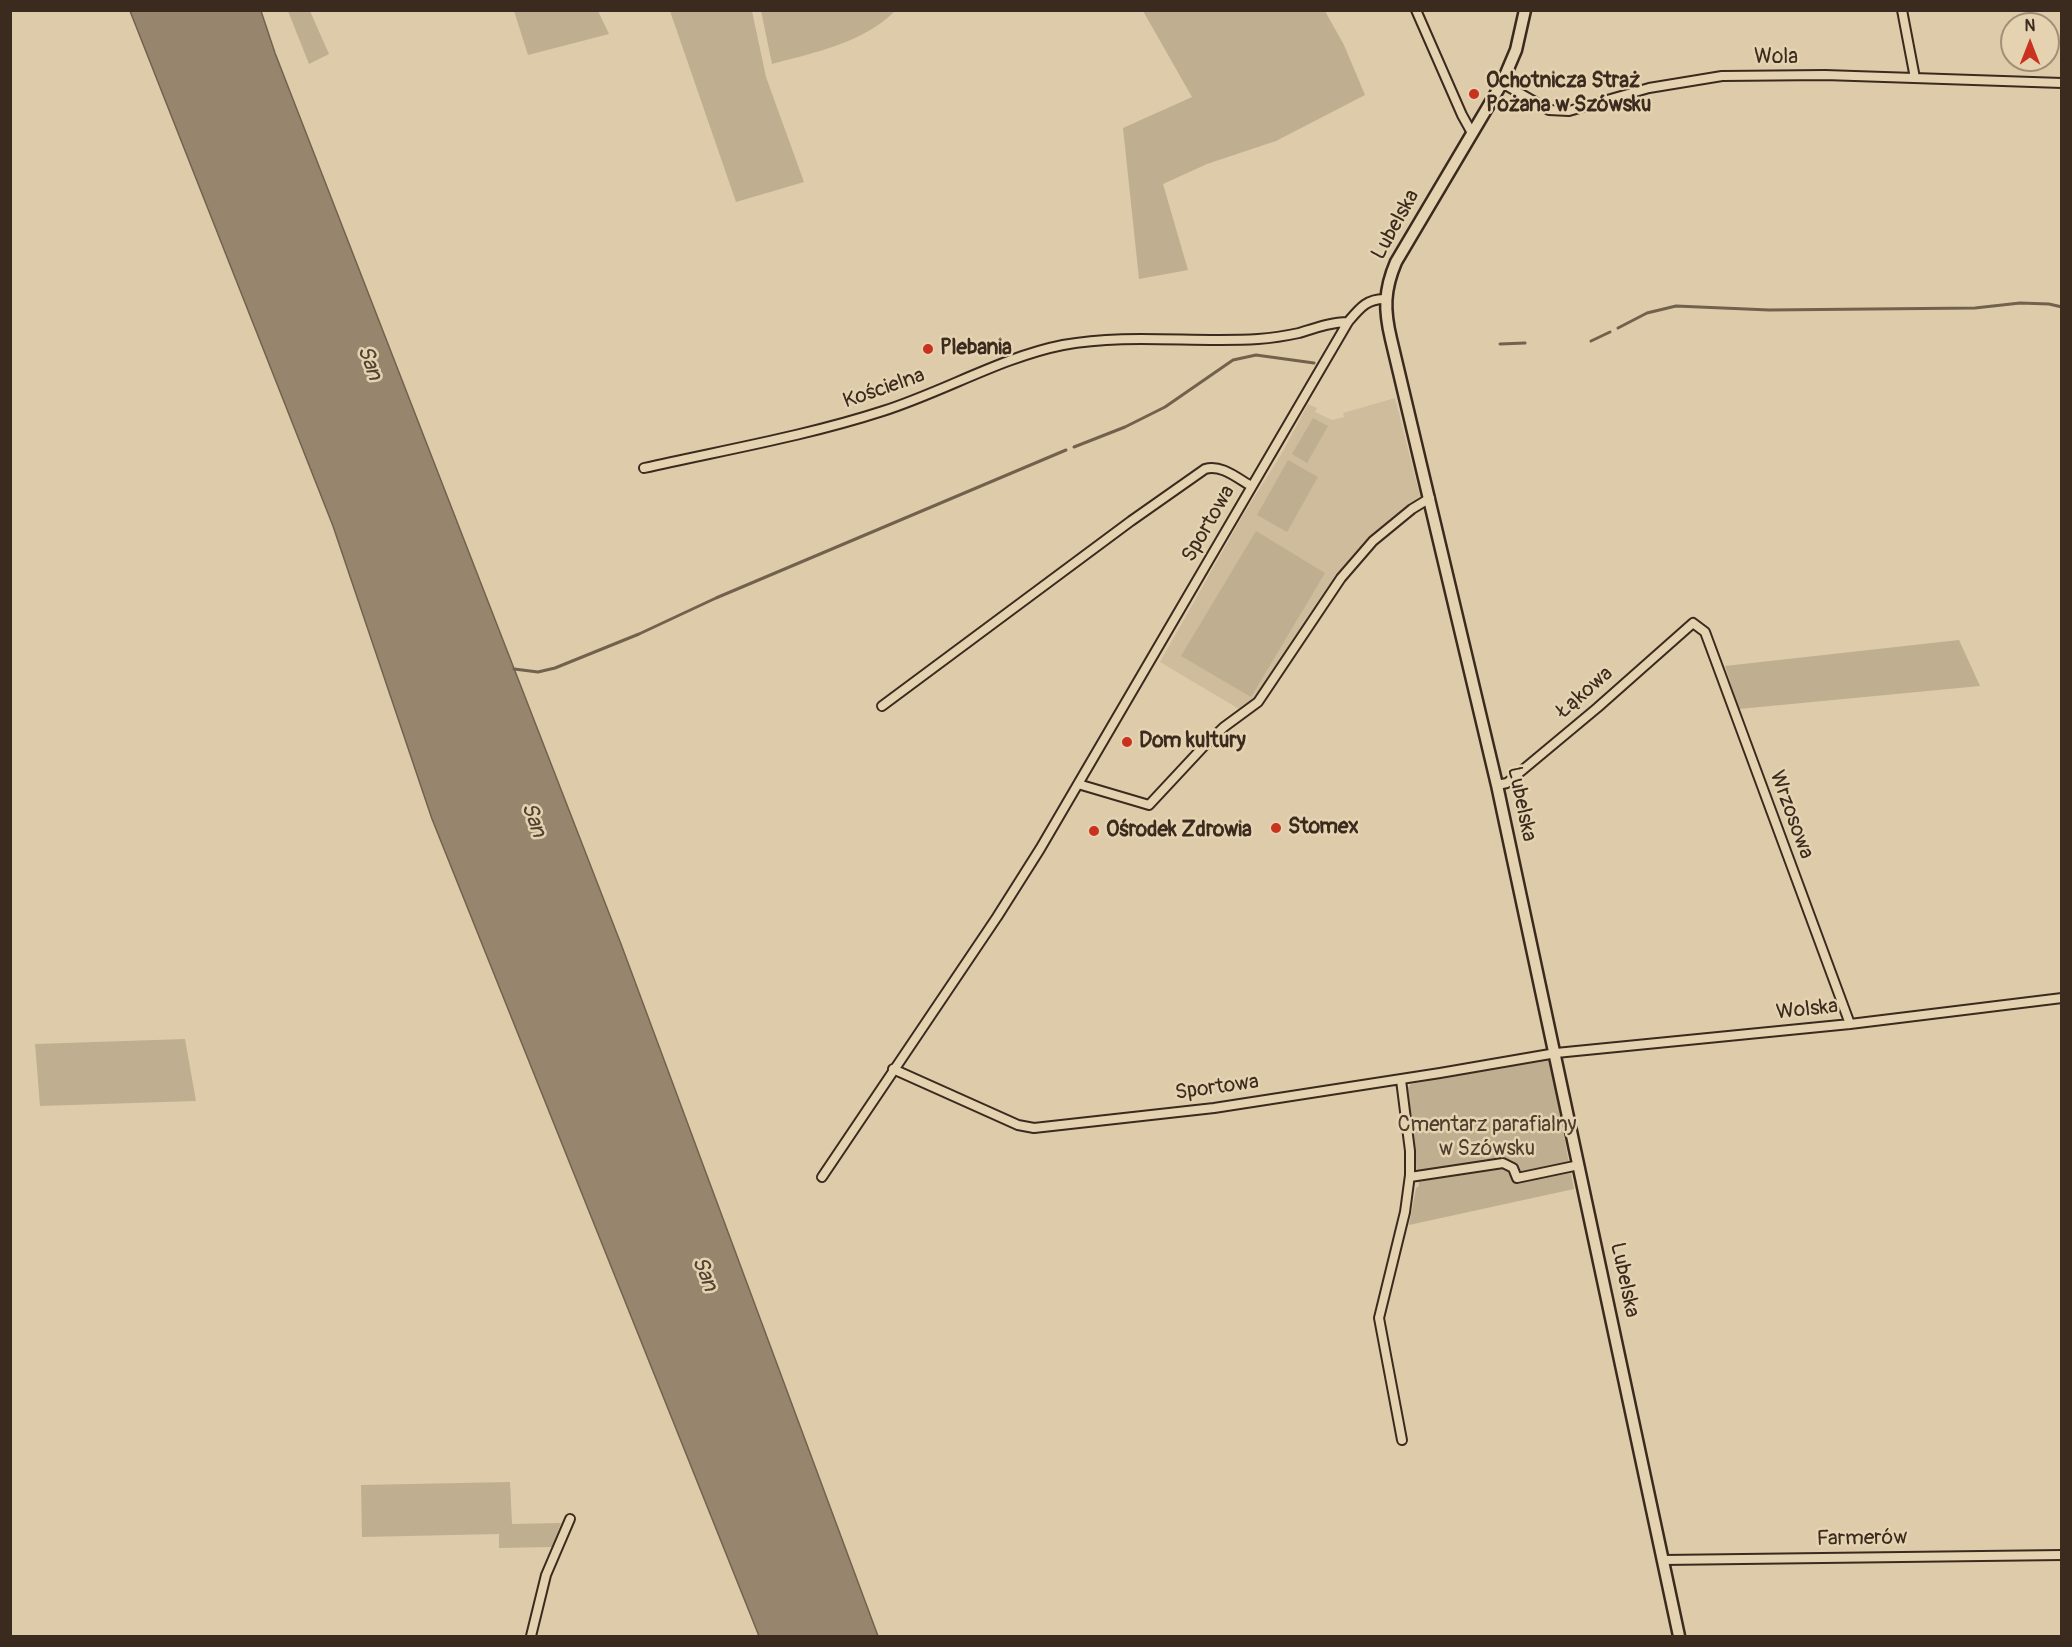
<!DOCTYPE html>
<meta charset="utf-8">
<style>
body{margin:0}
#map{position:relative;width:2072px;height:1647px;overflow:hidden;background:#decbaa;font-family:Pangolin,sans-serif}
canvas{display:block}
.frame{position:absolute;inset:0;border:12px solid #3b2a1e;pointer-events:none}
.north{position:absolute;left:2000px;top:12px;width:60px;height:60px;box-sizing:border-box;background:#e5d2b0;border:2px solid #a18f76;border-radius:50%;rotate:0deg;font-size:16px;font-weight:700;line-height:24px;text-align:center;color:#3b2a1e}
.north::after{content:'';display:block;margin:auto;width:21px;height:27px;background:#c8321e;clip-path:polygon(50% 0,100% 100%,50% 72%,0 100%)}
</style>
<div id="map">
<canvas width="2072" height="1647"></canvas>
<div class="frame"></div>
<div class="north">N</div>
</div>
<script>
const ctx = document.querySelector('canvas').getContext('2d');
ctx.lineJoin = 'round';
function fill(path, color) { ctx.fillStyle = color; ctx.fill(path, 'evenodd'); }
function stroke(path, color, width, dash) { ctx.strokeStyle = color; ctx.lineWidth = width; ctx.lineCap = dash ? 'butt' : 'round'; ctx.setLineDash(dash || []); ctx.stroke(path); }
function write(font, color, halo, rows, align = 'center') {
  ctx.font = font + ' Pangolin,sans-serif'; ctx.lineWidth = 5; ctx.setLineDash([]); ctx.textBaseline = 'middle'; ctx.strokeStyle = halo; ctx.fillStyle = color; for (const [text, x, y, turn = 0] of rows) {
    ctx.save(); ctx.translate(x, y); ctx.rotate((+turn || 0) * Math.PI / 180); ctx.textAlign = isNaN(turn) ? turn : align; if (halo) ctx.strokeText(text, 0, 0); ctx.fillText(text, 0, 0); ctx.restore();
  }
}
fill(new Path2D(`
 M1395,398L1420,496L1372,537L1341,570L1252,703L1239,709L1160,662L1243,515L1282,453L1308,404L1317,408L1315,412L1332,420L1344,417L1343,413Z`), '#cfbc9d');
fill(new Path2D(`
 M288,11H310L329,54L309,64Z
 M514,11H598L609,34L528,55Z
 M670,11H752L766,77L804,182L736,202Z
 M761,11V10L895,11C863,43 816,52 772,64Z
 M1143,11H1325L1344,45L1365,95L1276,141L1207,164L1163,184L1188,270L1139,279L1123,128L1192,97Z
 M1313,418L1328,426L1307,463L1292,454Z
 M1288,460L1318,477L1287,532L1257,515Z
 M1256,531L1325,573L1251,697L1181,656Z
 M1959,640L1980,686L1739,709L1725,666Z
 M185,1039L196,1101L40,1106L35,1044Z
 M1549,1057L1574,1189L1409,1225L1416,1188L1419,1186L1405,1091L1411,1084Z
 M510,1482L512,1524L561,1523L552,1547L499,1548V1534L362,1537L361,1485Z`), '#c0ae90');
const water = new Path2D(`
 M130,11H261L275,53L621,944L878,1636H759L432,819L333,526Z`);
fill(water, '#97856d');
stroke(water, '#72614d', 1.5);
stroke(new Path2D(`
 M1618,328L1647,313L1676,306L1769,310L1975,308L2020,303L2049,304L2062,307
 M1591,341L1610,332
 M1500,344L1525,343
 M1074,447L1125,427L1165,407L1233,360L1256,355L1314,363
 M514,669L538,672L555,668L639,634L716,598L1066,450`), '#72614d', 3);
const street = new Path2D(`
 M1416,10L1462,115L1472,133
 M1902,10L1915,78
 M1502,83L1549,110L1569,111L1649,88L1722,76L1825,75L2062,83
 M644,468C724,450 806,436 883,411C943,392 1002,357 1063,345C1127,333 1193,343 1258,339C1272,338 1285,336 1299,333C1315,328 1331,322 1348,322
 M882,706L1131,521L1205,469C1221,464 1237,478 1251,486
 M1078,784L1149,805L1204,746L1224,727L1258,702L1341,578L1373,541L1412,509L1430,498
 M1497,785L1507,783L1597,708L1693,623L1705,632L1850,1024
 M893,1069L1018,1125L1034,1128L1214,1108L1440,1073L1556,1053L1850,1024L2062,998
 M1401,1080L1410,1151V1175L1405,1212L1379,1318L1402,1440
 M822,1177L997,917L1040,849L1348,322C1359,309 1367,298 1386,299
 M1410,1177L1503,1163L1513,1168L1517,1178L1579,1165
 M1663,1560L2062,1555
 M531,1636L546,1575L570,1519`);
const secondary = new Path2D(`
 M1525,10L1516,50L1502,83L1396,262C1384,290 1384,310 1391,339L1497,785L1679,1636`);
stroke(street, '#3b2a1e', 12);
stroke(secondary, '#3b2a1e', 15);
stroke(street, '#e5d2b0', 8);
stroke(secondary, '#e5d2b0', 10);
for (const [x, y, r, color] of [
 [1474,94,6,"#c8321e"],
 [928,349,6,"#c8321e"],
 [1127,742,6,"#c8321e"],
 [1276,828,6,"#c8321e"],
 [1094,831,6,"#c8321e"]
]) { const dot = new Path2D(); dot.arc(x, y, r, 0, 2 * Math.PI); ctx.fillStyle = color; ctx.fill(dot); stroke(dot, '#e5d2b0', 2); }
write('21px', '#3b2a1e', '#e5d2b0', [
 ["Wola",1776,58],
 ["Lubelska",1396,225,-61],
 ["Kościelna",884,389,-19],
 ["Sportowa",1209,524,-60],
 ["Łąkowa",1585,693,-41],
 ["Lubelska",1521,804,78],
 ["Wrzosowa",1791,815,70],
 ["Wolska",1807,1010,-6],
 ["Sportowa",1217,1088,-8],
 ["Lubelska",1624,1280,78],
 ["Farmerów",1862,1539,-1]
]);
write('bold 21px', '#3b2a1e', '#e5d2b0', [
 ["Ochotnicza Straż",1486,82],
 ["Pożana w Szówsku",1486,106],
 ["Plebania",940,349],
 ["Dom kultury",1139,742],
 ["Stomex",1288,828],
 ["Ośrodek Zdrowia",1106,831]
], 'left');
write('21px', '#4f3e2f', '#e5d2b0', [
 ["Cmentarz parafialny",1487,1126],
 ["w Szówsku",1487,1150]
]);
write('italic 22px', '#524132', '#e5d2b0', [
 ["San",369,363,70],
 ["San",533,820,70],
 ["San",704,1274,68]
]);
</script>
